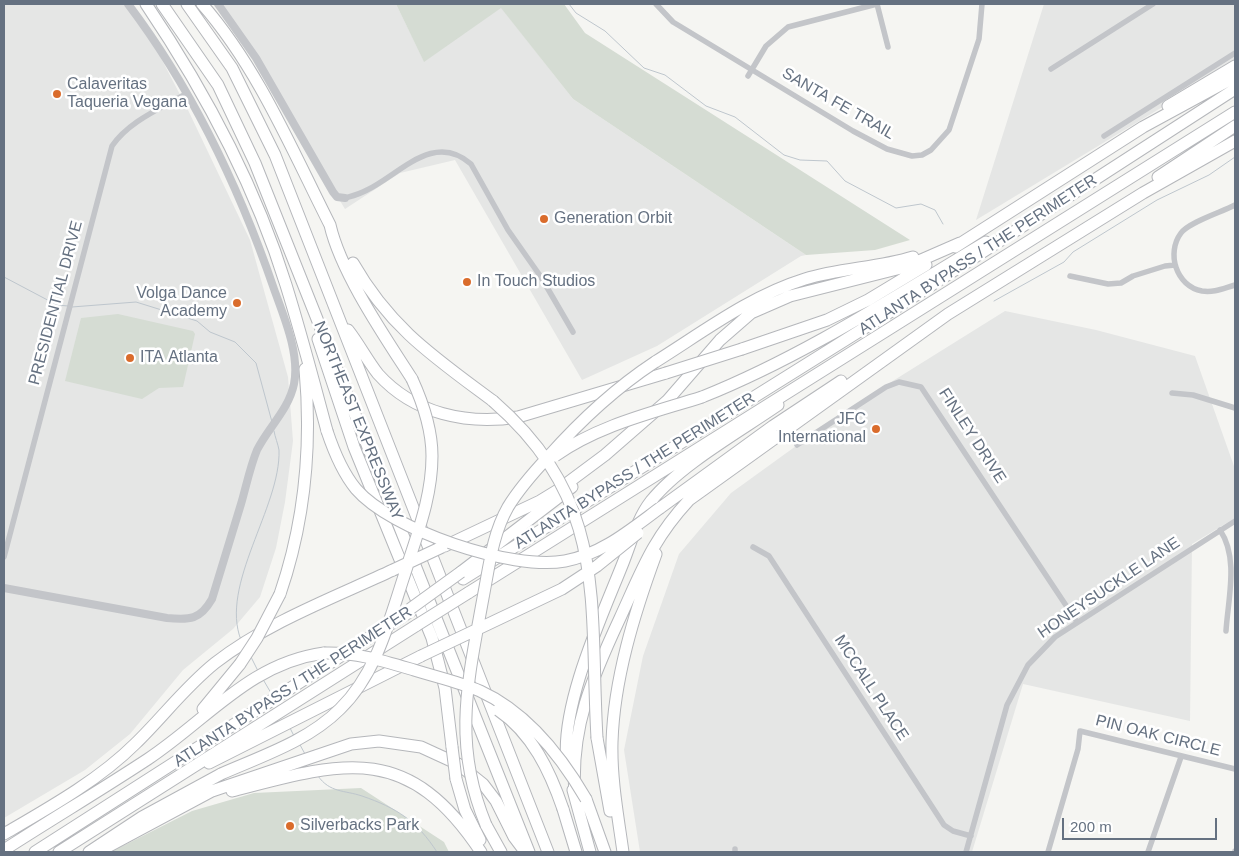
<!DOCTYPE html>
<style>
body{margin:0}
#map{position:relative;width:1239px;height:856px;overflow:hidden;background:#f5f5f2;font-family:Helvetica,sans-serif}
canvas{display:block}
.frame{position:absolute;inset:0;border:5px solid #657181;pointer-events:none}
.scale{position:absolute;left:1062px;top:818px;width:155px;height:22px;box-sizing:border-box;border:2px solid #657181;border-top:0;padding-left:6px;font-size:15px;line-height:18px;white-space:nowrap;color:#657181;-webkit-text-stroke:4px #fff;paint-order:stroke}
</style>
<div id="map">
<canvas width="1239" height="856"></canvas>
<div class="frame"></div>
<div class="scale">200 m</div>
</div>
<script>
const ctx = document.querySelector('canvas').getContext('2d');
ctx.lineJoin = 'round';
function fill(path, color) { ctx.fillStyle = color; ctx.fill(path, 'evenodd'); }
function stroke(path, color, width, dash) { ctx.strokeStyle = color; ctx.lineWidth = width; ctx.lineCap = dash ? 'butt' : 'round'; ctx.setLineDash(dash || []); ctx.stroke(path); }
function write(font, color, halo, rows, align = 'center') {
  ctx.font = font + ' Helvetica,sans-serif'; ctx.lineWidth = 5; ctx.setLineDash([]); ctx.textBaseline = 'middle'; ctx.strokeStyle = halo; ctx.fillStyle = color; for (const [text, x, y, turn = 0] of rows) {
    ctx.save(); ctx.translate(x, y); ctx.rotate((+turn || 0) * Math.PI / 180); ctx.textAlign = isNaN(turn) ? turn : align; if (halo) ctx.strokeText(text, 0, 0); ctx.fillText(text, 0, 0); ctx.restore();
  }
}
fill(new Path2D(`
 M4,4H130L137,12L188,110L250,240L288,377L293,441L285,502L276,548L260,597L233,629L183,670L130,734L85,770L4,818Z
 M219,4H396L424,61L501,7L573,99L806,255L801,256L657,346L582,380L455,160L400,173L345,209Z
 M1044,4H1235V63L976,220Z
 M1005,311L1096,330L1195,356L1235,469V518L1192,544L1190,721L1023,684L972,852H640L624,750L643,656L679,554L731,493L843,412Z`), '#e5e6e5');
fill(new Path2D(`
 M396,4H564L585,33L910,240L875,250L806,255L573,99L501,8L424,62Z
 M118,314L193,331L195,334L183,387L159,388L142,399L65,381L81,318Z
 M361,788L444,842L449,852H111L192,811L254,793Z`), '#d5dcd3');
stroke(new Path2D(`
 M569,4L576,13L605,31L644,68L665,75L706,106L735,117L784,155L800,160L827,161L845,181L896,208L921,204L935,210L943,224
 M4,277L57,305L68,306
 M994,301L1064,262L1073,252L1157,200L1209,175L1235,157
 M72,307L136,302L197,321L210,332L235,342L256,363L272,422
 M241,640C219,585 281,507 279,450C278,444 275,437 274,431
 M251,657L258,671
 M264,681L271,693
 M290,728L294,736
 M299,743L305,754
 M318,776C330,793 344,790 362,796C397,808 417,821 437,852`), '#bec6cd', 1);
const motorway = new Path2D(`
 M146,4C204,90 255,185 286,285C301,333 314,383 327,431
 M162,4L218,85L255,163L529,852
 M187,4L232,68L275,155L548,852
 M202,4C258,68 292,150 330,225C341,273 385,337 412,379
 M1168,106L1235,66
 M1158,177L1235,126
 M955,247L1143,127L1235,77
 M353,263C390,328 434,357 493,401
 M348,330C359,344 367,360 378,374C414,414 467,425 518,417L666,373
 M318,339L354,447L432,638L445,688L452,747
 M742,349L827,320L868,300L926,265
 M655,362C703,332 750,296 805,279C840,268 878,268 913,257
 M702,397C802,357 894,297 986,242
 M660,508L773,426L841,381
 M445,546L540,501L558,490L605,455L667,401L720,340L751,313L790,296L905,267L960,243
 M461,572L572,487
 M463,579L882,317L1235,89
 M468,593C723,431 980,273 1235,112
 M280,594C305,521 312,446 305,369
 M203,709L240,664
 M597,738L610,811
 M209,763L421,656
 M567,763C560,706 602,616 623,563C631,543 637,519 651,501C680,465 739,432 778,405
 M456,779L465,810L480,840
 M573,790L590,852
 M232,791C345,761 408,742 481,852
 M575,796C570,728 592,678 620,618C642,570 652,540 689,500L948,314L1143,193L1235,141
 M586,799L605,852
 M563,809L576,852
 M486,825L501,852
 M4,834C47,809 99,780 135,744C162,718 185,687 215,663C268,622 333,598 393,570
 M4,850C52,819 101,790 148,759C208,719 250,663 324,653
 M35,852L411,611
 M59,852L417,625
 M89,852L142,817L221,774
 M98,852L212,791L351,744L379,741L421,747L458,764L483,784L496,801L514,837L523,849
 M623,852C618,816 611,779 612,742C614,679 634,614 656,554`);
stroke(motorway, '#b5b7bb', 13);
stroke(new Path2D(`
 M656,4L673,22L853,131L887,149L912,156L922,155L931,150L949,130L979,39L982,4
 M877,4L888,47
 M1051,69L1153,4
 M748,76L766,46L788,27L877,4
 M1104,136L1235,53
 M345,198C352,196 360,194 367,190C400,174 434,131 471,164L508,230L541,277L573,332
 M1235,205C1222,212 1189,222 1181,233C1166,253 1176,286 1202,291C1214,293 1224,288 1235,285
 M1070,276L1108,284L1121,283L1133,276L1165,266L1175,265
 M1172,393L1193,395L1235,408
 M797,445L886,387L899,382L921,387L1077,622
 M1220,530C1239,558 1228,599 1226,631
 M753,547L769,556L944,825L953,831L971,836
 M4,557L112,146C129,121 162,108 187,93
 M735,852V849
 M966,852L1007,705L1028,665L1055,637L1235,521
 M1048,852L1078,749L1080,731L1235,769
 M1148,852L1181,757
 M1235,852V851`), '#c3c5c9', 5.5);
stroke(new Path2D(`
 M218,4L256,58L333,192L337,197L345,198
 M4,588L167,618C190,620 200,620 212,599C222,567 231,536 241,504C246,487 250,467 257,450C268,428 289,409 294,384C300,354 284,317 274,289C239,187 193,90 128,4`), '#c3c5c9', 8);
stroke(motorway, '#fff', 11);
const motorwayBridge = new Path2D(`
 M666,373L742,349
 M493,401C609,502 589,600 597,738
 M327,431C334,452 342,472 356,489C391,530 512,571 565,561C602,554 630,530 660,508
 M555,456C599,425 652,413 702,397
 M393,570L442,547
 M410,609L461,572
 M417,625L468,593
 M324,653C356,652 384,661 414,670C436,677 459,682 480,691C526,712 561,756 586,799
 M421,656L562,589L597,566L638,533
 M240,664L257,638L280,594
 M498,710C532,733 550,771 563,809
 M452,747L456,779
 M221,774C262,756 308,741 340,709C377,673 389,621 405,573C417,534 432,497 432,456C432,429 423,403 412,379
 M486,825C452,743 468,681 483,598C489,568 492,535 508,507C519,489 533,473 548,457C580,421 614,389 655,362`);
stroke(motorwayBridge, '#b5b7bb', 13, []);
stroke(motorwayBridge, '#fff', 11);
for (const [x, y, r, color] of [
 [57,94,5,"#da6c2c"],
 [544,219,5,"#da6c2c"],
 [467,282,5,"#da6c2c"],
 [237,303,5,"#da6c2c"],
 [130,358,5,"#da6c2c"],
 [876,429,5,"#da6c2c"],
 [290,826,5,"#da6c2c"]
]) { const dot = new Path2D(); dot.arc(x, y, r, 0, 2 * Math.PI); ctx.fillStyle = color; ctx.fill(dot); stroke(dot, '#fff', 2); }
write('16px', '#657181', '#fff', [
 ["Calaveritas",67,85],
 ["Taqueria Vegana",67,103],
 ["Generation Orbit",554,219],
 ["In Touch Studios",477,282],
 ["Volga Dance",227,294,"right"],
 ["Academy",227,312,"right"],
 ["ITA Atlanta",140,358],
 ["JFC",866,420,"right"],
 ["International",866,438,"right"],
 ["Silverbacks Park",300,826]
], 'left');
write('16px', '#657181', '#fff', [
 ["SANTA FE TRAIL",838,104,30],
 ["ATLANTA BYPASS / THE PERIMETER",978,255,-33],
 ["PRESIDENTIAL DRIVE",56,303,-75],
 ["NORTHEAST EXPRESSWAY",358,421,68],
 ["FINLEY DRIVE",972,436,57],
 ["ATLANTA BYPASS / THE PERIMETER",635,471,-32],
 ["HONEYSUCKLE LANE",1109,588,-34],
 ["ATLANTA BYPASS / THE PERIMETER",293,687,-33],
 ["MCCALL PLACE",871,688,57],
 ["PIN OAK CIRCLE",1158,736,14]
]);
</script>
